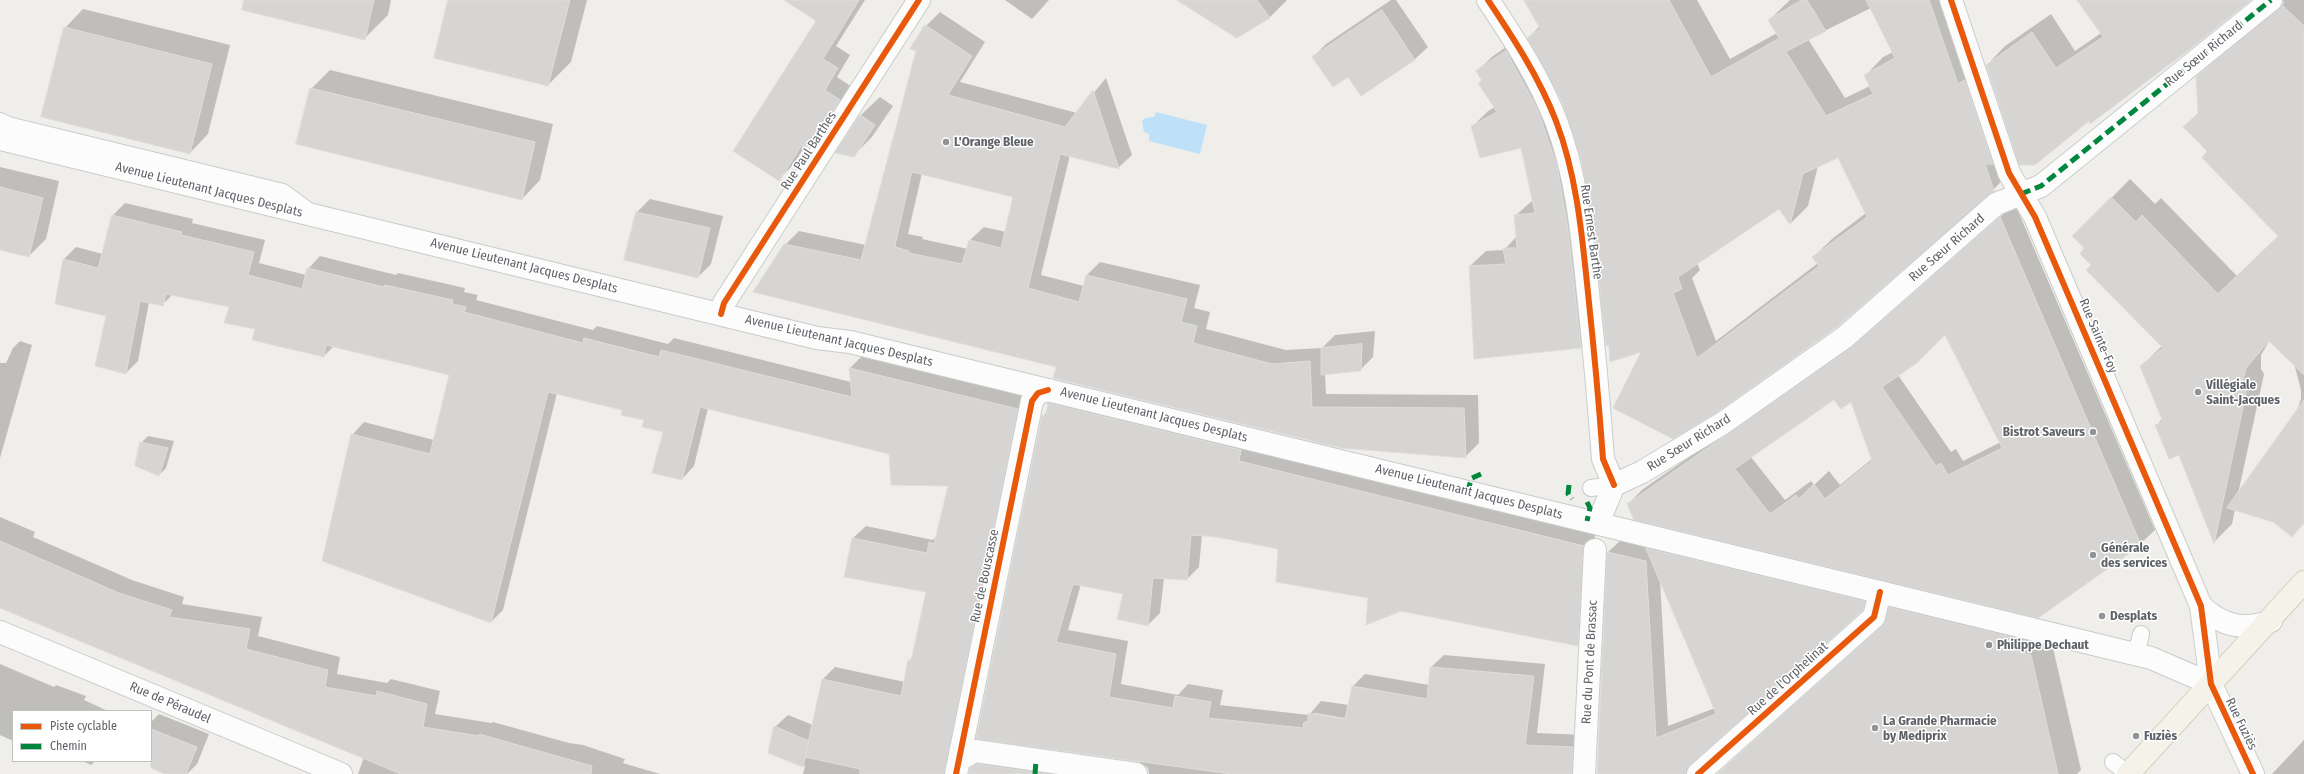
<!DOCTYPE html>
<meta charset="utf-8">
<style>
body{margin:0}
#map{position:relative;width:2304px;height:774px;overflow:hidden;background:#efeeea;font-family:"Fira Sans Condensed",sans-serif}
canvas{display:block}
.legend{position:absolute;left:12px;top:710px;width:140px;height:52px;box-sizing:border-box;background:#fff;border:1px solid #bfc1c3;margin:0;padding:5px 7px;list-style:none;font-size:12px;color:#5f6368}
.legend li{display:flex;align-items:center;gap:8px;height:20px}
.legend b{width:20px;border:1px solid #bfc1c3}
</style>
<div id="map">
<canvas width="2304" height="774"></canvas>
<ul class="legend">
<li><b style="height:5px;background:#e8590c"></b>Piste cyclable</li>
<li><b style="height:5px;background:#00873e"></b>Chemin</li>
</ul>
</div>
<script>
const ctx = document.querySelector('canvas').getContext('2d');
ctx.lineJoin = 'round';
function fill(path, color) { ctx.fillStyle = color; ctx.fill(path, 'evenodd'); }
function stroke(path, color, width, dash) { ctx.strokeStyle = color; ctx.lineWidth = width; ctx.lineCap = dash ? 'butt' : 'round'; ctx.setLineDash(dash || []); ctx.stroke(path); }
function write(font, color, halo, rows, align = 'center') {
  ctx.font = font + ' "Fira Sans Condensed",sans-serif'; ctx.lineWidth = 3; ctx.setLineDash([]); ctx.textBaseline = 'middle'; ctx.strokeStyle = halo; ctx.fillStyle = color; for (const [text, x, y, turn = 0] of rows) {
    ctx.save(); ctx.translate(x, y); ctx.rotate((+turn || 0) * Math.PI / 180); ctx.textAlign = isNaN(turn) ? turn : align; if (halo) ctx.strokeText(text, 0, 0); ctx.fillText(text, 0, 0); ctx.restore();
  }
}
fill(new Path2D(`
 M1156,112L1207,125L1200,154L1149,141V134L1144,132L1142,121L1145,118L1154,117Z`), '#bfe0f9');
fill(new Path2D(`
 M292,0H391L388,15L364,39Z
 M449,0H587L571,62L548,85Z
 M814,0H865L836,46L850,55L837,77L852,87L823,132L810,145H806L792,166L779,179L818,21Z
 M1005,0H1049L1032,19Z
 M1179,0H1287L1269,18Z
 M1391,0H1396L1428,47L1415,59L1362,95L1348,75L1313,57L1326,44Z
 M1525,0H1697L1730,59L1777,33L1769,20L1790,0H1953L2011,171L1993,190L1716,412L1643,351L1594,226L1582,159L1562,100L1528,38L1540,26ZM1871,8L1893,52L1883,57L1865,76L1870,86L1845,98L1808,39ZM1838,156L1866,213L1832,239L1813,257L1818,263L1716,341L1692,278L1700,270L1697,263L1779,208L1790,224L1808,206L1818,166Z
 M2079,0H2250L2091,122L1987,65L2005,46L2051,14L2075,51L2101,33Z
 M2283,0H2304V523L2274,521L2235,509L2232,524L2214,542L2179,454L2156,426L2163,418L2141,366L2162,346L2092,265L2085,248L2074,236L2130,179L2155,204L2161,198L2237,276L2279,236L2209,151L2199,113L2197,77L2215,59L2284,3ZM2270,340L2294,363L2301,390V399L2296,413L2238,494L2264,374L2261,369V355Z
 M83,9L230,45L208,134L190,153L65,28Z
 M940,12L985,42L960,82L1077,113L1106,78L1132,155L1118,168L1070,155L1041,275L1084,286L1086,276L1100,262L1200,285L1194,308L1210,312L1206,329L1286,350L1322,348L1335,335L1375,331L1373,357L1360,370L1325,374L1326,394L1478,395L1479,443L1465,457L1057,366L785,245L799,231L866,245L926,26ZM922,173L1014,196L1006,232L984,227L970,240L968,249L922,239L923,237L908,234Z
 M1522,36L1546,79L1596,332L1581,347L1470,266L1486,251L1504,250L1517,236L1515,216L1533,200L1522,146L1472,127L1488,111L1495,107L1479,83L1482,80L1477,71L1493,56Z
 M330,70L553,124L540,180L522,199L311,89Z
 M880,97L893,106L872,137L853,156L837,152L861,115Z
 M0,167L59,181L46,239L29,256L0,249Z
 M650,199L723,216L711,264L698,277L637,212Z
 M125,203L193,219L192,223L265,240L259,263L306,275L308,269L320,256L396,275L398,273L465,288L464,292L478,295L476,300L593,330L597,326L668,344L674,338L851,382L850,368L862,356L1029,397L966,774H803L805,766L770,753L775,727L788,715L813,725L823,679L835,667L905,682L909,661L913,656L927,591L845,576L853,538L866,526L933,540L937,535L949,485L890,454L708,408L694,466L682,479L664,431L645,419L623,409L557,393L503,610L491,622L352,435L364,422L434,440L450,374L334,346L324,356L230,306L173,294L162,305L149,302L138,361L126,373L107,315L64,259L76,247L103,254L113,215Z
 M2015,204L2155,530L2140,544L1628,504L1643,489L1868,333ZM1945,334L2001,442L1963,461L1956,449L1951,452L1898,375ZM1835,398L1851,400L1872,459L1840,485L1829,471L1814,485L1811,481L1785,500L1751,457Z
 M20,341L32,345L0,458V363H6L13,348Z
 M1061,391L1595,534L1590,633L1577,645L1369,597L1279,548L1202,535L1199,567L1187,579L1164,578L1160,613L1148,625L1124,593L1081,584L1068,630L1128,641L1121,684L1178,695L1188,684L1223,690L1220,705L1309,715L1321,701L1349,705L1353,686L1365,674L1429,685L1431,667L1444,655L1545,664L1537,733L1585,735L1595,774H1149L1148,768L1138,761L977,738L1043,416L1048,411L1049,403ZM1315,713L1350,719V721L1315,715Z
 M148,436L174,441L166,468L159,475L141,443Z
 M0,517L35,532L33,537L132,580L184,597L182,604L262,617L258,636L340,657L337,674L387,683L391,679L440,691L435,714L491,723L493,722L569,743L583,745L625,759L623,763L660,774H358L364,757L0,605Z
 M1621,540L1875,597L1701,753L1698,761L1685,774H1598L1608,552ZM1660,579L1715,708L1668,726Z
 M1910,588L2050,635L2081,770L2077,774H1727L1737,758L1757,738L1884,624L1890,608Z
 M0,664L54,687L56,685L86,696L84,700L108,711H13V741L0,735Z
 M159,714L209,734L197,764L187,774H177L148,761H151V722Z
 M2304,740V774H2272Z
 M983,756L1144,774H968Z
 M83,761H95L91,765Z`), '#0003');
const building = new Path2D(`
 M244,0H374L365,40L242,10Z
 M448,0H570L548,86L434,58Z
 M784,0H859L823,59L838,68L825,90L840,100L810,147L802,145L779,181L733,151L816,21Z
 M1177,0H1257L1270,18L1237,38Z
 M1524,0H1669L1711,77L1778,39L1826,116L1873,94L1864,75L1895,58L1866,0H1929L1958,84L1965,80L1993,164H1985L1994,191L1837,327L1716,413L1673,439L1613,408L1641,352L1610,362L1609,345L1606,346L1593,226L1581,160L1561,100L1527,38L1540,29ZM1838,158L1867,217L1812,257L1819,266L1697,358L1673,293L1682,289L1678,277L1779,209L1790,225L1803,174Z
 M1802,0H1807L1826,31L1787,51L1768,20Z
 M2077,0H2251L2190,49L2090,124L2089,121L2035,165H2019L1986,65L2032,32L2056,68L2103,37Z
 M2282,5L2304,26V375L2269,341L2246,368L2243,380L2246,393L2214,544L2179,455L2169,459L2155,425L2163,422L2140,366L2163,348L2086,270L2091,265L2080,254L2084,248L2072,236L2111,197L2136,222L2142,215L2218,294L2278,236L2202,158L2207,151L2183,127L2198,113L2196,77Z
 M1382,10L1415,60L1361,96L1348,77L1333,87L1312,57Z
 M925,25L972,56L948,95L1065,127L1093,90L1119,169L1060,154L1028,288L1079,302L1086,275L1187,299L1181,322L1197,326L1193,343L1272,364L1310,361L1312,407L1464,408L1466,458L1341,448L1053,378L1056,367L753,292L784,244L861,260L916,51L910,49ZM912,172L1013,197L1001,248L969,240L962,264L909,253V251L895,247Z
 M64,27L212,64L190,154L41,117Z
 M1506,51L1538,110L1557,166L1568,229L1581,348L1474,359L1469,266L1506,264L1503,248H1517L1514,215L1535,213L1521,148L1480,158L1471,126L1497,112L1478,83L1482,81L1476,71Z
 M310,88L535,142L522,200L296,144Z
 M860,115L875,125L854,157L835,153Z
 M0,187L43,198L29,257L0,250Z
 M636,212L710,228L698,278L624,260Z
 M112,215L182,232L181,235L254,252L248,275L302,289L307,268L384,287L385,285L453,300L452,304L466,307L464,312L583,343L584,338L659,357L661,350L852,397L849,368L1018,409L944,774H860V769L805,757L822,679L901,696L908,660L911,661L926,592L844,577L852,538L927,553L929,542L934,544L948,486L891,485L889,454L700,407L682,480L652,473L663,432L642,427L644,420L621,415L622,410L548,392L491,623L322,561L351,434L430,454L449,375L326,345L324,357L252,340L255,329L224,323L229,307L166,294L163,306L140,301L126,374L95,366L106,316L55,304L63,259L98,268Z
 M2000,217L2141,545L2038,618L1634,520L1627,504L1852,347ZM1945,335L2002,448L1948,475L1941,463L1936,466L1882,387L1917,363ZM1834,400L1841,409L1851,402L1872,461L1825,499L1814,484L1799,499L1796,495L1770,514L1735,469Z
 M1362,344L1361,371L1321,375V348Z
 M2304,400V523L2292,537L2273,522L2227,508Z
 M1048,403L1241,450L1239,461L1584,546L1578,646L1401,611L1366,625L1368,598L1276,582L1278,549L1218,537L1191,535L1187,580L1153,578L1148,626L1117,619L1123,594L1073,584L1056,642L1116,654L1109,697L1173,708L1175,696L1211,702L1208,718L1303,728L1304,722H1308V713L1345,719L1352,686L1427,699L1430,667L1534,676L1525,745L1573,747L1572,774H1231L976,739L1042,415L1046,416Z
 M140,442L168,448L159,476L135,466Z
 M0,541L119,593L172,610L169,617L250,629L246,649L328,670L325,687L376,696L377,691L427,704L423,727L479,736V734L592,766L591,774H401L0,608Z
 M1646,548L1865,601L1863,610L1690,765L1686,774H1597L1607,552L1646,561L1656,738L1716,714Z
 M1889,607L2011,637L1997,646L2031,655L2058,774H1717L1882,626Z
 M774,726L809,741L803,767L768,753Z
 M151,729L197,747L186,774H165L151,768Z
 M977,764L1048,774H969L970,768Z`);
fill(building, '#d6d5d3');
stroke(building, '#deddd9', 1);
const service = new Path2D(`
 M0,121L8,125L283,192L310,212
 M1591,488L1614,485
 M2136,655L2141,634
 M2113,762L2128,774`);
const pedestrian = new Path2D(`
 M2021,194L2041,186L2271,0`);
const minor = new Path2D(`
 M1488,0C1514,39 1539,77 1556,121C1577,176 1582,235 1588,293C1594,349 1599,404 1603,459L1614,485
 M1951,0L2009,173L2035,217L2201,606L2211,684L2253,774
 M721,314L724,303L919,0
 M1614,485L1642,472L1723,423L1845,337L1996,204L2021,194
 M1603,511L1614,485
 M2201,606C2222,626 2243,631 2271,621
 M959,760L975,751L1136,774
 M956,774L1032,401L1038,393L1048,390
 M1584,774L1595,550
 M1698,774L1874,617L1880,592`);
const secondary = new Path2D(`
 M0,139L817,338L850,342L2151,658L2211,684
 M0,632L341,774`);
const primary = new Path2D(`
 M2128,774L2304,582`);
stroke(service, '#cbcccc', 18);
stroke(pedestrian, '#cbcccc', 24);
stroke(minor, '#cbcccc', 24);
stroke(secondary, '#cacacb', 24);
stroke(primary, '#d7ceb8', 24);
stroke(service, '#fdfcfc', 16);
stroke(pedestrian, '#fdfcfc', 22);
stroke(minor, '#fdfcfc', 22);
stroke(secondary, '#fdfcfc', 22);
stroke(primary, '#f4f2e9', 22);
stroke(new Path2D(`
 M2021,194L2041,186L2271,0
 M1569,485L1568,494L1572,499
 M1467,492L1472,478L1481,474
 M1587,502L1590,508L1587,521
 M1035,774L1036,761`), '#00873e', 5, [10, 5]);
stroke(new Path2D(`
 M1488,0C1514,39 1539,77 1556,121C1577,176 1582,235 1588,293C1594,349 1599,404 1603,459L1614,485
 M1951,0L2009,173L2035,217L2201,606L2211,684L2253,774
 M721,314L724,303L919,0
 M956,774L1032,401L1038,393L1048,390
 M1698,774L1874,617L1880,592`), '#e8590c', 6);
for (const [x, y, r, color] of [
 [946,142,4,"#919496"],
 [2198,392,4,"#919496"],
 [2093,432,4,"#919496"],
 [2093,555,4,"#919496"],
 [2102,616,4,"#919496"],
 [1989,645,4,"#919496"],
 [1875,728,4,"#919496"],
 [2136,736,4,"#919496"]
]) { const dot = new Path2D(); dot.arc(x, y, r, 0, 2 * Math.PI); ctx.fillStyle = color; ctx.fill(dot); stroke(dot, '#fff', 1.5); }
write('13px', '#5f6368', '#fff', [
 ["Rue Sœur Richard",2204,54,-39],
 ["Rue Paul Barthes",809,151,-57],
 ["Avenue Lieutenant Jacques Desplats",209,190,14],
 ["Rue Ernest Barthe",1591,232,82],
 ["Rue Sœur Richard",1947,248,-41],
 ["Avenue Lieutenant Jacques Desplats",524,266,14],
 ["Rue Sainte-Foy",2098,336,67],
 ["Avenue Lieutenant Jacques Desplats",839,341,13],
 ["Avenue Lieutenant Jacques Desplats",1154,415,14],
 ["Rue Sœur Richard",1689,443,-32],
 ["Avenue Lieutenant Jacques Desplats",1469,492,14],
 ["Rue de Bouscasse",985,576,-78],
 ["Rue du Pont de Brassac",1590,662,-87],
 ["Rue de l'Orphelinat",1788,679,-42],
 ["Rue de Péraudel",170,703,23],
 ["Rue Fuziès",2241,724,64]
]);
write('bold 13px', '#5f6368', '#fff', [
 ["L'Orange Bleue",954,142],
 ["Villégiale",2206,385],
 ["Saint-Jacques",2206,400],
 ["Bistrot Saveurs",2085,432,"right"],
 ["Générale",2101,548],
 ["des services",2101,563],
 ["Desplats",2110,616],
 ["Philippe Dechaut",1997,645],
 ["La Grande Pharmacie",1883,721],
 ["by Mediprix",1883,736],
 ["Fuziès",2144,736]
], 'left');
</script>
